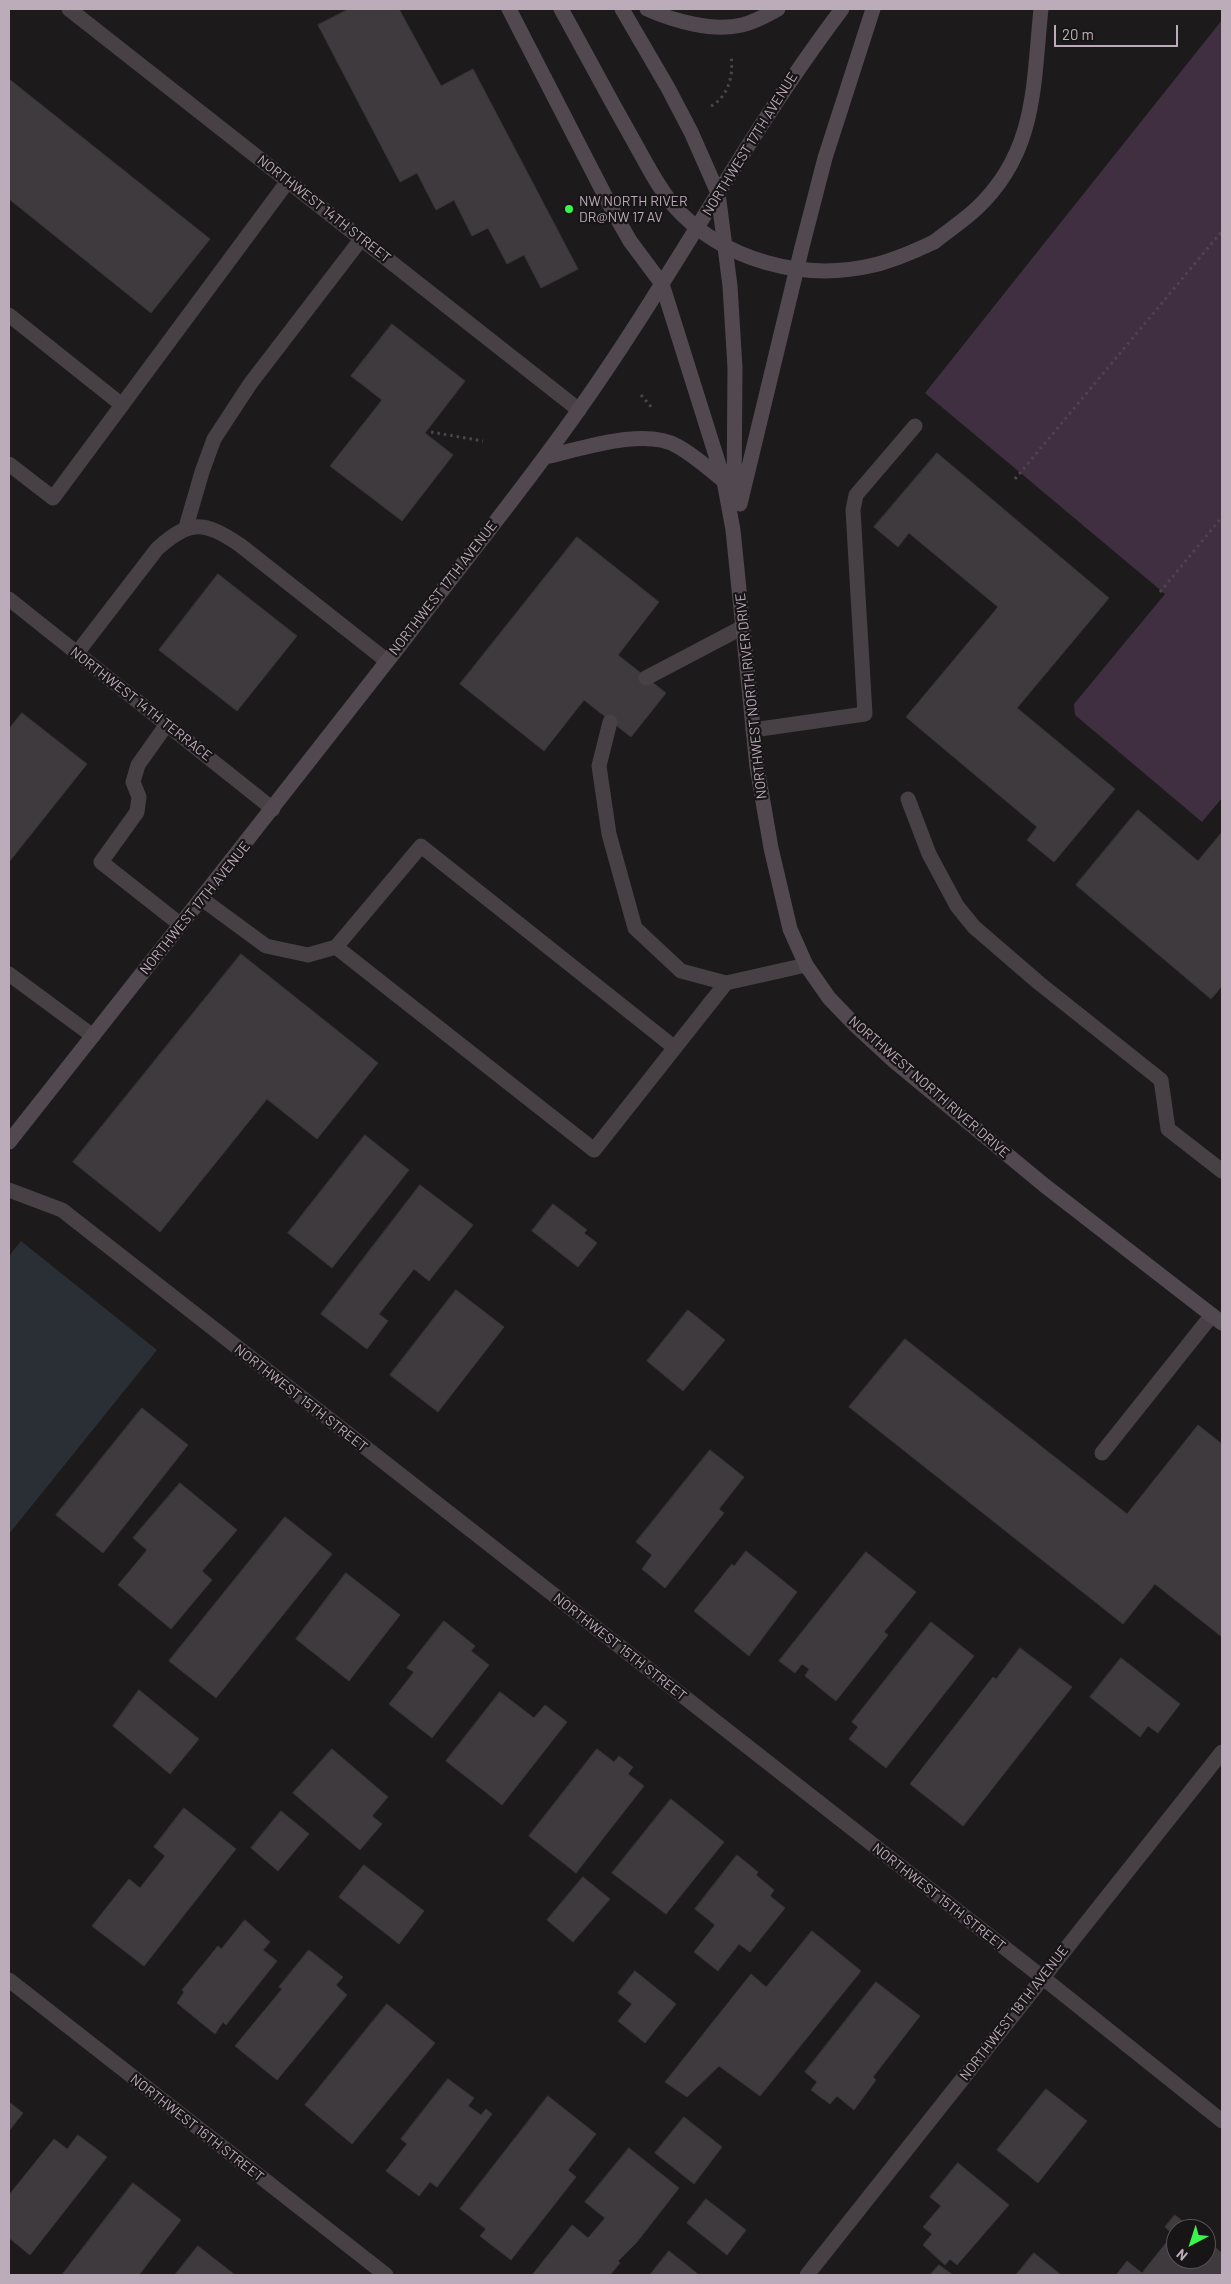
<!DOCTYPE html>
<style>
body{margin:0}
#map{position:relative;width:1231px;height:2284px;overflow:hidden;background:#1c1a1b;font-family:Barlow,sans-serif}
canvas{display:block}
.frame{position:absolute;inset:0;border:10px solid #bcacba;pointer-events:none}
.north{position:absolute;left:1166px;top:2219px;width:50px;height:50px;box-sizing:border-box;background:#181516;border:1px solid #5a5158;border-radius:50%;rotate:220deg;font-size:14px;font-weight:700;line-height:20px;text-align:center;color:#bcacba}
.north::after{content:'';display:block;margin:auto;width:18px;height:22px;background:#38f64c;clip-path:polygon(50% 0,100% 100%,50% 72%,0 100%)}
.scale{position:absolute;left:1054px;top:25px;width:124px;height:22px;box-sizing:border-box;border:2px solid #bcacba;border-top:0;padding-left:6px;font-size:15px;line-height:18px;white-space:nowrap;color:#bcacba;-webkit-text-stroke:4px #181516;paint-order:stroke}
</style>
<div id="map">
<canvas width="1231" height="2284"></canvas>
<div class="frame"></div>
<div class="north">N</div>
<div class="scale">20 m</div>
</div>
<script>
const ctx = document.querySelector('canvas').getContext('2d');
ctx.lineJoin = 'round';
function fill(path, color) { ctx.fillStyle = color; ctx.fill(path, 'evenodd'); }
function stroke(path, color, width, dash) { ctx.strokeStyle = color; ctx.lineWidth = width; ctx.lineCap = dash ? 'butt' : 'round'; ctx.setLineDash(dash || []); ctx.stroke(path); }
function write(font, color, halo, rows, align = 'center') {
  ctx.font = font + ' Barlow,sans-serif'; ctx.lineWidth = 4.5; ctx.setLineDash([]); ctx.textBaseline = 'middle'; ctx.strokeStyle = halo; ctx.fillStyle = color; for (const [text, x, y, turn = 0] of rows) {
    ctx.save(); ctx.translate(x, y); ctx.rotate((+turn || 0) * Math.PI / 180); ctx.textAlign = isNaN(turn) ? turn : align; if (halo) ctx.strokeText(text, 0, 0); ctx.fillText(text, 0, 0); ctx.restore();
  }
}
fill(new Path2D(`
 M21,1241L157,1350L9,1534V1256Z`), '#2a2e35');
fill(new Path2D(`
 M1222,20V798L1202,822L1075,715L1074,704L1165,594L925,393Z`), '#3f2f41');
const building = new Path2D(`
 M349,9H399L441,86L473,69L578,269L541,288L524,255L507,264L488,228L472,236L454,200L436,210L417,173L400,182L318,25Z
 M9,79L210,239L151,313L9,199Z
 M392,324L465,381L425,433L453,455L402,521L330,466L382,400L351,376Z
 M937,453L1109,598L1017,708L1115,789L1054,862L1027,840L1037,827L906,717L998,607L909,533L898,547L874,527Z
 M577,537L659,602L618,655L666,693L631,737L584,700L544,751L460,684Z
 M218,574L297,636L237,711L159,650Z
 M22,713L87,764L9,862V729Z
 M1138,810L1198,861L1222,832V986L1211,999L1076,885Z
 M241,954L378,1063L317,1139L267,1099L160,1232L73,1162Z
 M365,1135L409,1170L332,1268L288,1233Z
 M420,1185L473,1225L429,1281L414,1269L379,1314L388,1321L367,1349L321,1314Z
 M553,1204L587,1230L584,1233L597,1243L578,1267L532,1231Z
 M456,1290L504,1327L438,1412L390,1375Z
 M688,1310L725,1340L683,1391L647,1361Z
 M905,1339L1127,1514L1198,1425L1222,1444V1637L1155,1584L1123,1624L849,1407Z
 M142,1408L188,1445L103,1553L56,1515Z
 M710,1450L744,1477L719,1509L724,1513L665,1588L642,1569L652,1555L636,1542Z
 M180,1483L237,1530L202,1571L212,1580L171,1629L118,1585L147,1550L133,1538Z
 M285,1517L332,1554L216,1698L169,1661Z
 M746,1551L797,1592L749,1656L694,1611L732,1564L734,1566Z
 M866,1552L916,1592L884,1632L888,1635L836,1701L805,1676L809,1669L802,1664L795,1673L779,1661Z
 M346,1573L400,1615L349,1681L296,1639Z
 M444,1621L475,1646L471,1651L489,1665L432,1738L389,1704L414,1672L407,1668Z
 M931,1622L974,1656L886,1768L849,1739L858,1727L852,1722Z
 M1020,1648L1072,1687L963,1826L910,1784L993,1677L996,1679Z
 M1121,1658L1180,1704L1158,1733L1148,1726L1140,1737L1090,1697Z
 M139,1690L199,1739L170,1774L113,1726Z
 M500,1692L534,1718L545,1705L567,1722L502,1805L446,1761Z
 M332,1749L388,1797L372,1816L382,1824L360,1850L293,1793Z
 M597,1749L614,1762L619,1756L633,1767L628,1774L644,1786L576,1873L529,1836Z
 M671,1799L724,1842L666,1914L612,1873Z
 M184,1808L236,1849L144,1966L92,1926L129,1879L140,1888L165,1856L154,1847Z
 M281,1811L309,1834L278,1871L251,1848Z
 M737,1855L758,1872L756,1875L774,1890L770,1896L785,1908L750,1952L739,1944L718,1971L694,1952L715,1925L695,1909Z
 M364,1865L424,1911L399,1944L339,1897Z
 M583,1877L610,1899L573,1942L547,1920Z
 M245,1920L270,1942L263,1950L277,1961L226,2025L223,2022L215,2034L177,2003L184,1992L182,1990L218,1946L221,1949Z
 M812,1931L861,1971L760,2096L719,2066L687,2097L665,2082L751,1974L766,1987Z
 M309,1950L343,1977L336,1985L347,1995L277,2080L235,2046L282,1989L279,1987Z
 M635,1971L676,2004L645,2043L618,2021L632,2004L618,1993Z
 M876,1982L920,2016L873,2077L876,2080L854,2110L837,2096L830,2104L811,2090L817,2082L805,2072Z
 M387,2004L435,2043L352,2144L305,2105Z
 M448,2079L474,2098L468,2106L481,2115L486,2109L492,2114L437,2187L430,2182L419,2196L386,2171L407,2144L401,2139Z
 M1046,2089L1087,2121L1038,2183L997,2150Z
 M548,2096L596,2134L568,2170L576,2177L511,2260L480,2236L486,2229L460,2209Z
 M9,2102L23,2113L9,2131Z
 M684,2117L722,2147L694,2184L655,2153Z
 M78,2135L107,2157L30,2255L9,2238V2195L54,2139L67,2149Z
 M629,2148L679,2188L637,2242L618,2261L620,2263L610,2275H532L572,2225L588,2238L605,2218L585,2202Z
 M958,2163L1009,2205L957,2265L950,2259L945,2265L923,2245L932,2234L923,2227L941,2206L930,2197Z
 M133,2183L181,2220L139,2275H62Z
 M706,2199L746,2230L727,2255L687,2223Z
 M1175,2215L1192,2229H1176V2259H1206V2240L1222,2253V2275H1116L1127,2261L1142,2273L1173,2234L1165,2227Z
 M198,2246L235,2275H175Z
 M669,2251L699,2275H650Z
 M1034,2253L1061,2275H1016Z
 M939,2265L953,2275H930Z`);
fill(building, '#3e3a3d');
stroke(building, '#393436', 1);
stroke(new Path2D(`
 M711,106C728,97 734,75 731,57
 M641,395L653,409
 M431,432L483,441
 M1015,479L1222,231
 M1160,592L1222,517`), '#4e454c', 3, [2.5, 4]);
stroke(new Path2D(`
 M9,315L122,405L288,181
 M9,464L53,498L122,405
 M186,527L202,472L214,439L250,384L362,238
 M77,653L157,549C190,519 204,521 240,545L387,661
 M646,678L743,627
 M610,722L599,766L609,834L635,928L681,971L726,983L806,965
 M167,724L138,765L133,782L139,797L137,812L101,862L181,925
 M753,730L865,714L853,510L856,495L915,426
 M908,799L929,854L957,906L974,927L1039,983L1161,1080L1168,1129L1222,1171
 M202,899L266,946L308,955L336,947L421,846L675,1048
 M336,947L594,1150L726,983
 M9,974L93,1036
 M1102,1453L1212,1315`), '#474045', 15);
stroke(new Path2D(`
 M69,9L579,410
 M9,599L273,809
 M9,1190L62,1210L1042,1977L1222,2121
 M9,1980L386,2275
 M807,2275L1222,1752`), '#474045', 15);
stroke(new Path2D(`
 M509,9L614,213L630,241L662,284L724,481L733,530L757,767L771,848L790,929L806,965L829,998L855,1025L894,1061L1044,1185L1222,1323
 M622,9L668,88L691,132L718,193L730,286L735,368L734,498
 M647,9C674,21 713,32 742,25C755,22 767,15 778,9
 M934,242C948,231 963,221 976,209C1037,152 1033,85 1041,9
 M545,457C581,449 645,427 677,446C694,455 709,469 724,481
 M740,504L802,247L825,158L873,9
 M9,1142C142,973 275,806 407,636C464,561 524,488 578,411C671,280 745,137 842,9`), '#524950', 15);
stroke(new Path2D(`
 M561,9C585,52 608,96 632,138C645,161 657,186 674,206C723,261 804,282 874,265C895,260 915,251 934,242`), '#524950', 15);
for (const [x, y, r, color] of [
 [569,209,5,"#38f64c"]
]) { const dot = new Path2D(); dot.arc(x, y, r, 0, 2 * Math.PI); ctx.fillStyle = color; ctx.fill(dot); stroke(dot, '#181516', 2); }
write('14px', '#bcacba', '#181516', [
 ["NORTHWEST 17TH AVENUE",750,144,-58],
 ["NORTHWEST 14TH STREET",324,209,38],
 ["NORTHWEST 17TH AVENUE",443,588,-52],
 ["NORTHWEST NORTH RIVER DRIVE",751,696,-96],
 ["NORTHWEST 14TH TERRACE",141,704,38],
 ["NORTHWEST 17TH AVENUE",195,908,-51],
 ["NORTHWEST NORTH RIVER DRIVE",929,1087,41],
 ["NORTHWEST 15TH STREET",301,1398,38],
 ["NORTHWEST 15TH STREET",620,1647,38],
 ["NORTHWEST 15TH STREET",939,1897,38],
 ["NORTHWEST 18TH AVENUE",1014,2013,-52],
 ["NORTHWEST 16TH STREET",197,2128,38]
]);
write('14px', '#bcacba', '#181516', [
 ["NW NORTH RIVER",579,201],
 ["DR@NW 17 AV",579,217]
], 'left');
</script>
